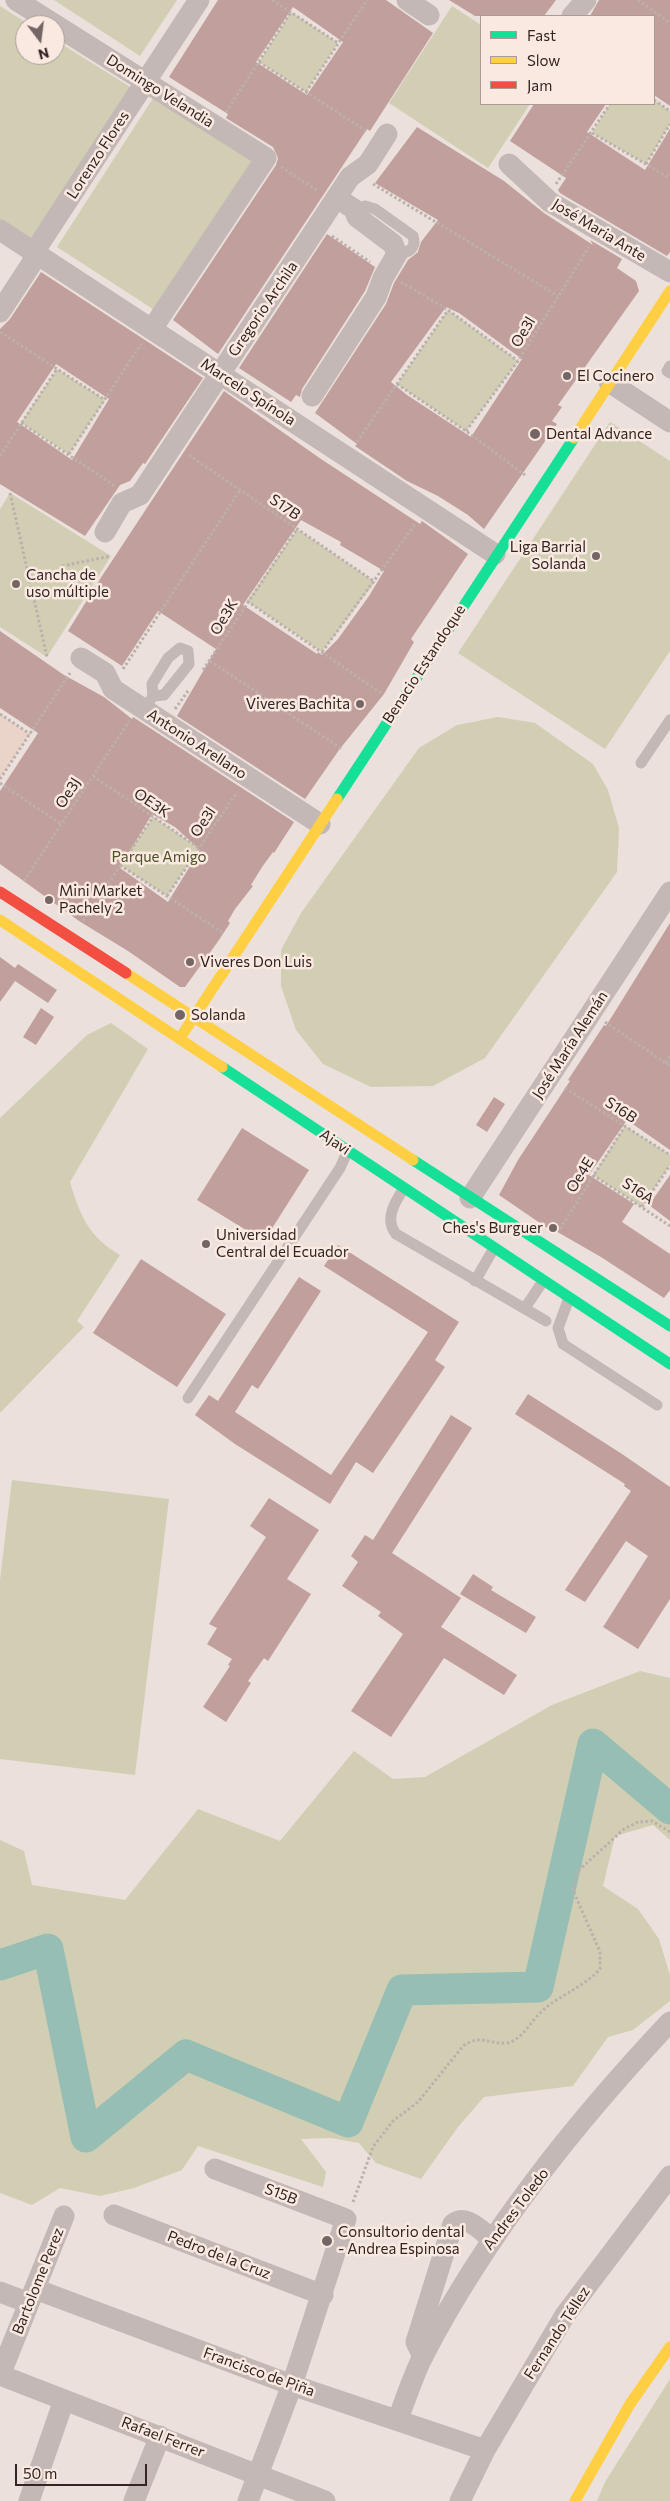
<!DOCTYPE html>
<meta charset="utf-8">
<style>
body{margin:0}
#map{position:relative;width:670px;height:2501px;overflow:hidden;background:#ebe0db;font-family:Commissioner,sans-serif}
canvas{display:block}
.legend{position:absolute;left:480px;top:15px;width:175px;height:90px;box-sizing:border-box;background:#f9e9e1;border:1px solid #aa9b95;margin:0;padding:6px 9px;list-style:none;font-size:15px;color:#332524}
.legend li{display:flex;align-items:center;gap:10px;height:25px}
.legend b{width:25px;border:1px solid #aa9b95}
.north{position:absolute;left:15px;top:15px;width:50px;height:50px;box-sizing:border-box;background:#f9e9e1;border:1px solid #aa9b95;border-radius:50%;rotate:165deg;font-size:14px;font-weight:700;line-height:20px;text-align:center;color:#332524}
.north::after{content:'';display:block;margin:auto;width:18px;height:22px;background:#736664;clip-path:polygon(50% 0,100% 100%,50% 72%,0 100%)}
.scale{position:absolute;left:15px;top:2464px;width:132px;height:22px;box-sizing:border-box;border:2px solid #332524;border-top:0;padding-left:6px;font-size:15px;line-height:18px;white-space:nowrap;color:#332524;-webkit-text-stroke:4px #f9e9e1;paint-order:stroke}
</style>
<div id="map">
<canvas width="670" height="2501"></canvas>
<ul class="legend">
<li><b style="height:6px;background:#16e098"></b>Fast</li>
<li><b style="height:6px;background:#ffcf43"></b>Slow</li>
<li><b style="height:6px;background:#f24e42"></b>Jam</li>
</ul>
<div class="north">N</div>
<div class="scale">50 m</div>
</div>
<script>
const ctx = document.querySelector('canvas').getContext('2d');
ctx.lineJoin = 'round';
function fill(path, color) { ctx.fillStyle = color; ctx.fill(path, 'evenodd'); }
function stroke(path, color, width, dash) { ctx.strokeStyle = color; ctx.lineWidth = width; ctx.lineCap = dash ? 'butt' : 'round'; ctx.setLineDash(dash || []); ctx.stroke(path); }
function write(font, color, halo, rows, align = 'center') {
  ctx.font = font + ' Commissioner,sans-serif'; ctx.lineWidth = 5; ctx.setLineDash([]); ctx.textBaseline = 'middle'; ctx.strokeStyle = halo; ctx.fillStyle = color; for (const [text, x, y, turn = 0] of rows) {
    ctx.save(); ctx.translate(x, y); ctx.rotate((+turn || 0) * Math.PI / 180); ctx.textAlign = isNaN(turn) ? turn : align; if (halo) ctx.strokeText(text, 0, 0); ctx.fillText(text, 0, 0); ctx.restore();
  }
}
fill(new Path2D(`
 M54,0H177L140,56Z
 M0,6L30,25H25V55H55V40L132,88L29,240L0,221Z
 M452,6L481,25V104H530L488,168L389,103Z
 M291,12L338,43L306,92L259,62Z
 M159,89L259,153L156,311L57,247Z
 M654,100L670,111V124L646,164L592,133L610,104H654Z
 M448,310L518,361L466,431L397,384Z
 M57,369L105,400L69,454L21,423Z
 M610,422L670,461V651L605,749L458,653Z
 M10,493L111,556L47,657L0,627V509Z
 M297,529L375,582L322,652L247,601Z
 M498,717L535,723L593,764L608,790L619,828L617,872L485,1058L433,1086L371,1087L323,1064L296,1030L281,986V950L301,913L419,748L457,725Z
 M153,817L199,848L167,896L120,865Z
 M111,1023L148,1049L70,1182C80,1216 89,1237 120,1255L77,1321L84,1327L0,1413V1118L87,1035Z
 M625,1126L670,1155V1165L642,1207L593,1175Z
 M12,1480L169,1499L135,1775L0,1759V1580Z
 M640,1671L670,1678V1840L653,1825L615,1836L603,1886L638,1909L659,1939L670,1975V2001L633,2030L608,2037L573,2086L484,2097L458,2127L421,2179L376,2163L359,2143L331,2138L301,2139L326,2172L323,2187L198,2146L182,2170L134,2188L100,2196L60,2188L32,2205L0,2193V1840L24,1851L32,1885L125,1900L198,1809L280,1841L354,1751L393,1779L425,1777L552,1705Z
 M670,2379V2501H597L605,2482Z`), '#d1ceb4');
fill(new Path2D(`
 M0,714L30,734L0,779Z`), '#ead4c9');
stroke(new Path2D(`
 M0,1965L48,1949L86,2137L186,2055L348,2122L402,1990L538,1987L593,1744L670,1809`), '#97beb4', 31);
fill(new Path2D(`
 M218,0H386L433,33L370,131L367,129L218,354L173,320L276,165L278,158L273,147L226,118L228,114L169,77ZM293,7L343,42L307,95L256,62Z
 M449,0H556L544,16H475Z
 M599,0H670V106L654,95V16H590Z
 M534,104H606L587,132L645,170L670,129V252L667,256L560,193L558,190L566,178L510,141Z
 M417,127L504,181L544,213L593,245L590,240L622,259L617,268L636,281L639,291L558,405L562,407L552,421L557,424L484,529L468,515L438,496L407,481L355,446L357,444L315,413L386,304L394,283L408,260L418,252L421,242L438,220L375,183ZM446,307L459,313L522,359L471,437L407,395L391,382Z
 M327,234L375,267L365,291L302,389L300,397L296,395L291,402L239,368Z
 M41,272L203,378L145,464L143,463L130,481L120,485L85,536L0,484V329L10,319ZM56,364L109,399L72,460L17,422Z
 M224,391L321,459L420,524L422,521L468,554L411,639L414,642L384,694L339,750L305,799L177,716L216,649L158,611L122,666L68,631L102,576ZM301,520L341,542L340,545L384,571L369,596L338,639L322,655L318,652L317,654L243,605Z
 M0,631L64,675L104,697L132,719L133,717L294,822L274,853L273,852L262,867L251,885L253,886L235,909L228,921L230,923L219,940L185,987H180L128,951L79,921L0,864V791L38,733L0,708ZM152,814L175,827L200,850L168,902L120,868Z
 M670,923V1150L627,1120L589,1175L634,1204L622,1222L670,1254V1290L664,1298L601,1257L554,1230L553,1232L499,1195L518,1160L570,1081L568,1080L604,1025L606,1026Z
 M0,957L15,968L18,964L57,990L48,1003L15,981L0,1002Z
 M41,1008L54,1017L36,1045L23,1037Z
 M494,1097L505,1104L487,1132L476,1125Z
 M242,1128L309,1170L264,1241L197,1200Z
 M670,1175V1221L649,1205Z
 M338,1245L459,1322L435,1360L445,1367L373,1473L356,1462L330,1504L235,1444L195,1415L209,1395L218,1401L299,1277L321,1291L258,1389L252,1385L235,1412L331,1475L428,1332L324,1266Z
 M141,1259L226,1314L177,1387L93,1333Z
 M528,1394L622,1454L670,1487V1599L638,1649L603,1627L648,1556L626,1541L585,1602L565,1590L631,1491L624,1486L625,1484L515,1414Z
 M451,1415L472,1428L392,1553L461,1598L441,1627L517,1675L504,1695L444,1658L391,1737L351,1711L403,1634L378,1616L381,1612L342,1586L358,1562L351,1556L365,1535L373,1540Z
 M269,1498L319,1530L287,1579L311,1594L268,1661L264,1658L248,1681L251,1683L226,1722L203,1707L230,1666L228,1665L232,1659L207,1644L217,1628L209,1624L266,1537L250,1526Z
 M473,1574L493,1587L491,1590L536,1617L526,1633L460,1594Z`), '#c09f9c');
stroke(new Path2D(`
 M272,0L338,43
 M638,0L670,23
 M259,62L368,132
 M306,92L367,0
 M654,100L670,111
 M226,112L291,12
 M592,133L670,178
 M646,164L670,124
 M281,167L318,191
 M373,184L558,296
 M556,184L610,104
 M332,236L370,262
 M401,282L448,310L518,361
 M0,332L105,400
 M397,384L466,431L525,475
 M21,423L115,486
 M466,431L518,361L589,247
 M357,442L448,310
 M69,454L141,344
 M189,455L375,582
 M0,456L57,369
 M10,493L47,657
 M62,566L111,556
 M247,601L381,693
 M322,652L416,523
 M210,661L342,749
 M123,669L240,490
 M203,670L297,529
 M175,709L188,691
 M0,714L30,734
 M93,776L199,848
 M0,779L70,673
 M0,783L61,824
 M120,865L223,933
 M24,881L129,721
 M167,896L237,792
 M83,921L153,817
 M605,1022L670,1066
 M666,1063L670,1056
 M565,1088L670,1155
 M593,1175L670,1226
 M642,1207L670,1165
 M560,1229L625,1126
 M353,2202L373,2147L393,2121L418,2102L463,2046C482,2033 488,2045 507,2043C521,2041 531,2021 541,2012C559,1995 583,1988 600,1969V1952L573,1890L578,1871L624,1829L638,1822L652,1821L670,1832`), '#bcb0ad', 3, [2.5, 2.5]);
stroke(new Path2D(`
 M354,209L365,206L375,209L413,236C417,249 408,253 397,254
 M670,366L667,371L670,373
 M144,710L153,696L152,684L168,658L180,648L188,651L189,664L164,695L153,696
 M641,763L670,720
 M404,1188C395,1202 384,1219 396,1234L546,1321
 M475,1281L494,1248
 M569,1298L558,1328L563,1344L657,1405
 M525,1308L543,1281
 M188,1398L340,1168L348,1150`), '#c3b8b5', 11);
stroke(new Path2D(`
 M16,0L266,158L152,329
 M407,0L429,15
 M572,16L586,0
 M509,164L550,202L670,272
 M0,230L495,554
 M0,312L32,263L34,252L199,0
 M609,382L670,422
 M312,396L376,297L383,278L397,254L393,244L357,217L354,209L337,198
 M105,532L122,503L140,495L350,177L368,164L387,134
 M81,658L105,673L113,689L320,824
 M470,1198L670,892
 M215,2169L346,2219L292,2385L248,2501
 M114,2215L323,2295
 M35,2289L292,2385L485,2450
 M0,2292L29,2303
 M423,2357L416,2342L453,2224C466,2213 481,2231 492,2239
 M0,2375L325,2501
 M0,2375L64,2216
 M398,2419C406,2398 413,2376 423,2356C487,2233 575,2123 670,2022
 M29,2501L64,2400
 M134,2501L160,2436
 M460,2501L485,2450L565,2315L670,2176`), '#c3b8b5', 21);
stroke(new Path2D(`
 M337,799L574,438
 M222,1067L670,1364
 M413,1160L670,1326`), '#16e098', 11);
stroke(new Path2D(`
 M574,438L670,291
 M0,920L222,1067
 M126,973L413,1160
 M180,1038L337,799
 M575,2501L630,2404L670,2347`), '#ffcf43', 11);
stroke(new Path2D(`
 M0,892L126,973`), '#f24e42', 11);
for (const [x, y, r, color] of [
 [567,376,5,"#736664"],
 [535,434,6,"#736664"],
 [596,556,5,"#736664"],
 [16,584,5,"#736664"],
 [360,704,5,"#736664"],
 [49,900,5,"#736664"],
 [190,962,5,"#736664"],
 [180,1015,6,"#736664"],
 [553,1228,5,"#736664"],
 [206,1244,5,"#736664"],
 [327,2241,6,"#736664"]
]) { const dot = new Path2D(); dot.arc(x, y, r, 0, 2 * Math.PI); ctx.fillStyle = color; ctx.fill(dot); stroke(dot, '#f9e9e1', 2); }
write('15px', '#332524', '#f9e9e1', [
 ["Domingo Velandia",160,91,32],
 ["Lorenzo Flores",98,155,-57],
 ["José Maria Ante",599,230,31],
 ["Gregorio Archila",263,309,-56],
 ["Oe3l",523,332,-59],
 ["Marcelo Spínola",248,392,33],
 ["S17B",285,507,34],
 ["Oe3K",224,617,-59],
 ["Benacio Estandoque",424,664,-57],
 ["Antonio Arellano",197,744,33],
 ["Oe3J",68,793,-57],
 ["OE3K",152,803,34],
 ["Oe3l",203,822,-56],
 ["José María Alemán",570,1045,-57],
 ["S16B",621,1110,33],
 ["Ajavi",335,1142,34],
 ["Oe4E",580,1175,-58],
 ["S16A",638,1191,33],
 ["S15B",281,2194,21],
 ["Andres Toledo",516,2209,-53],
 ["Pedro de la Cruz",219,2255,21],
 ["Bartolome Perez",38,2281,-68],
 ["Fernando Téllez",557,2333,-57],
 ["Francisco de Piña",259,2372,20],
 ["Rafael Ferrer",163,2437,21]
]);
write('15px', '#332524', '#f9e9e1', [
 ["El Cocinero",577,376],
 ["Dental Advance",546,434],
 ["Liga Barrial",586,547,"right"],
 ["Solanda",586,564,"right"],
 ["Cancha de",26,575],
 ["uso múltiple",26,592],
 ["Viveres Bachita",350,704,"right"],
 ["Mini Market",59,891],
 ["Pachely 2",59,908],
 ["Viveres Don Luis",200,962],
 ["Solanda",191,1015],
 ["Ches's Burguer",543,1228,"right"],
 ["Universidad",216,1235],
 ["Central del Ecuador",216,1252],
 ["Consultorio dental",338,2232],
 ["- Andrea Espinosa",338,2249]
], 'left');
write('15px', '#4d5227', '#f9e9e1', [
 ["Parque Amigo",159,857]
]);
</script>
